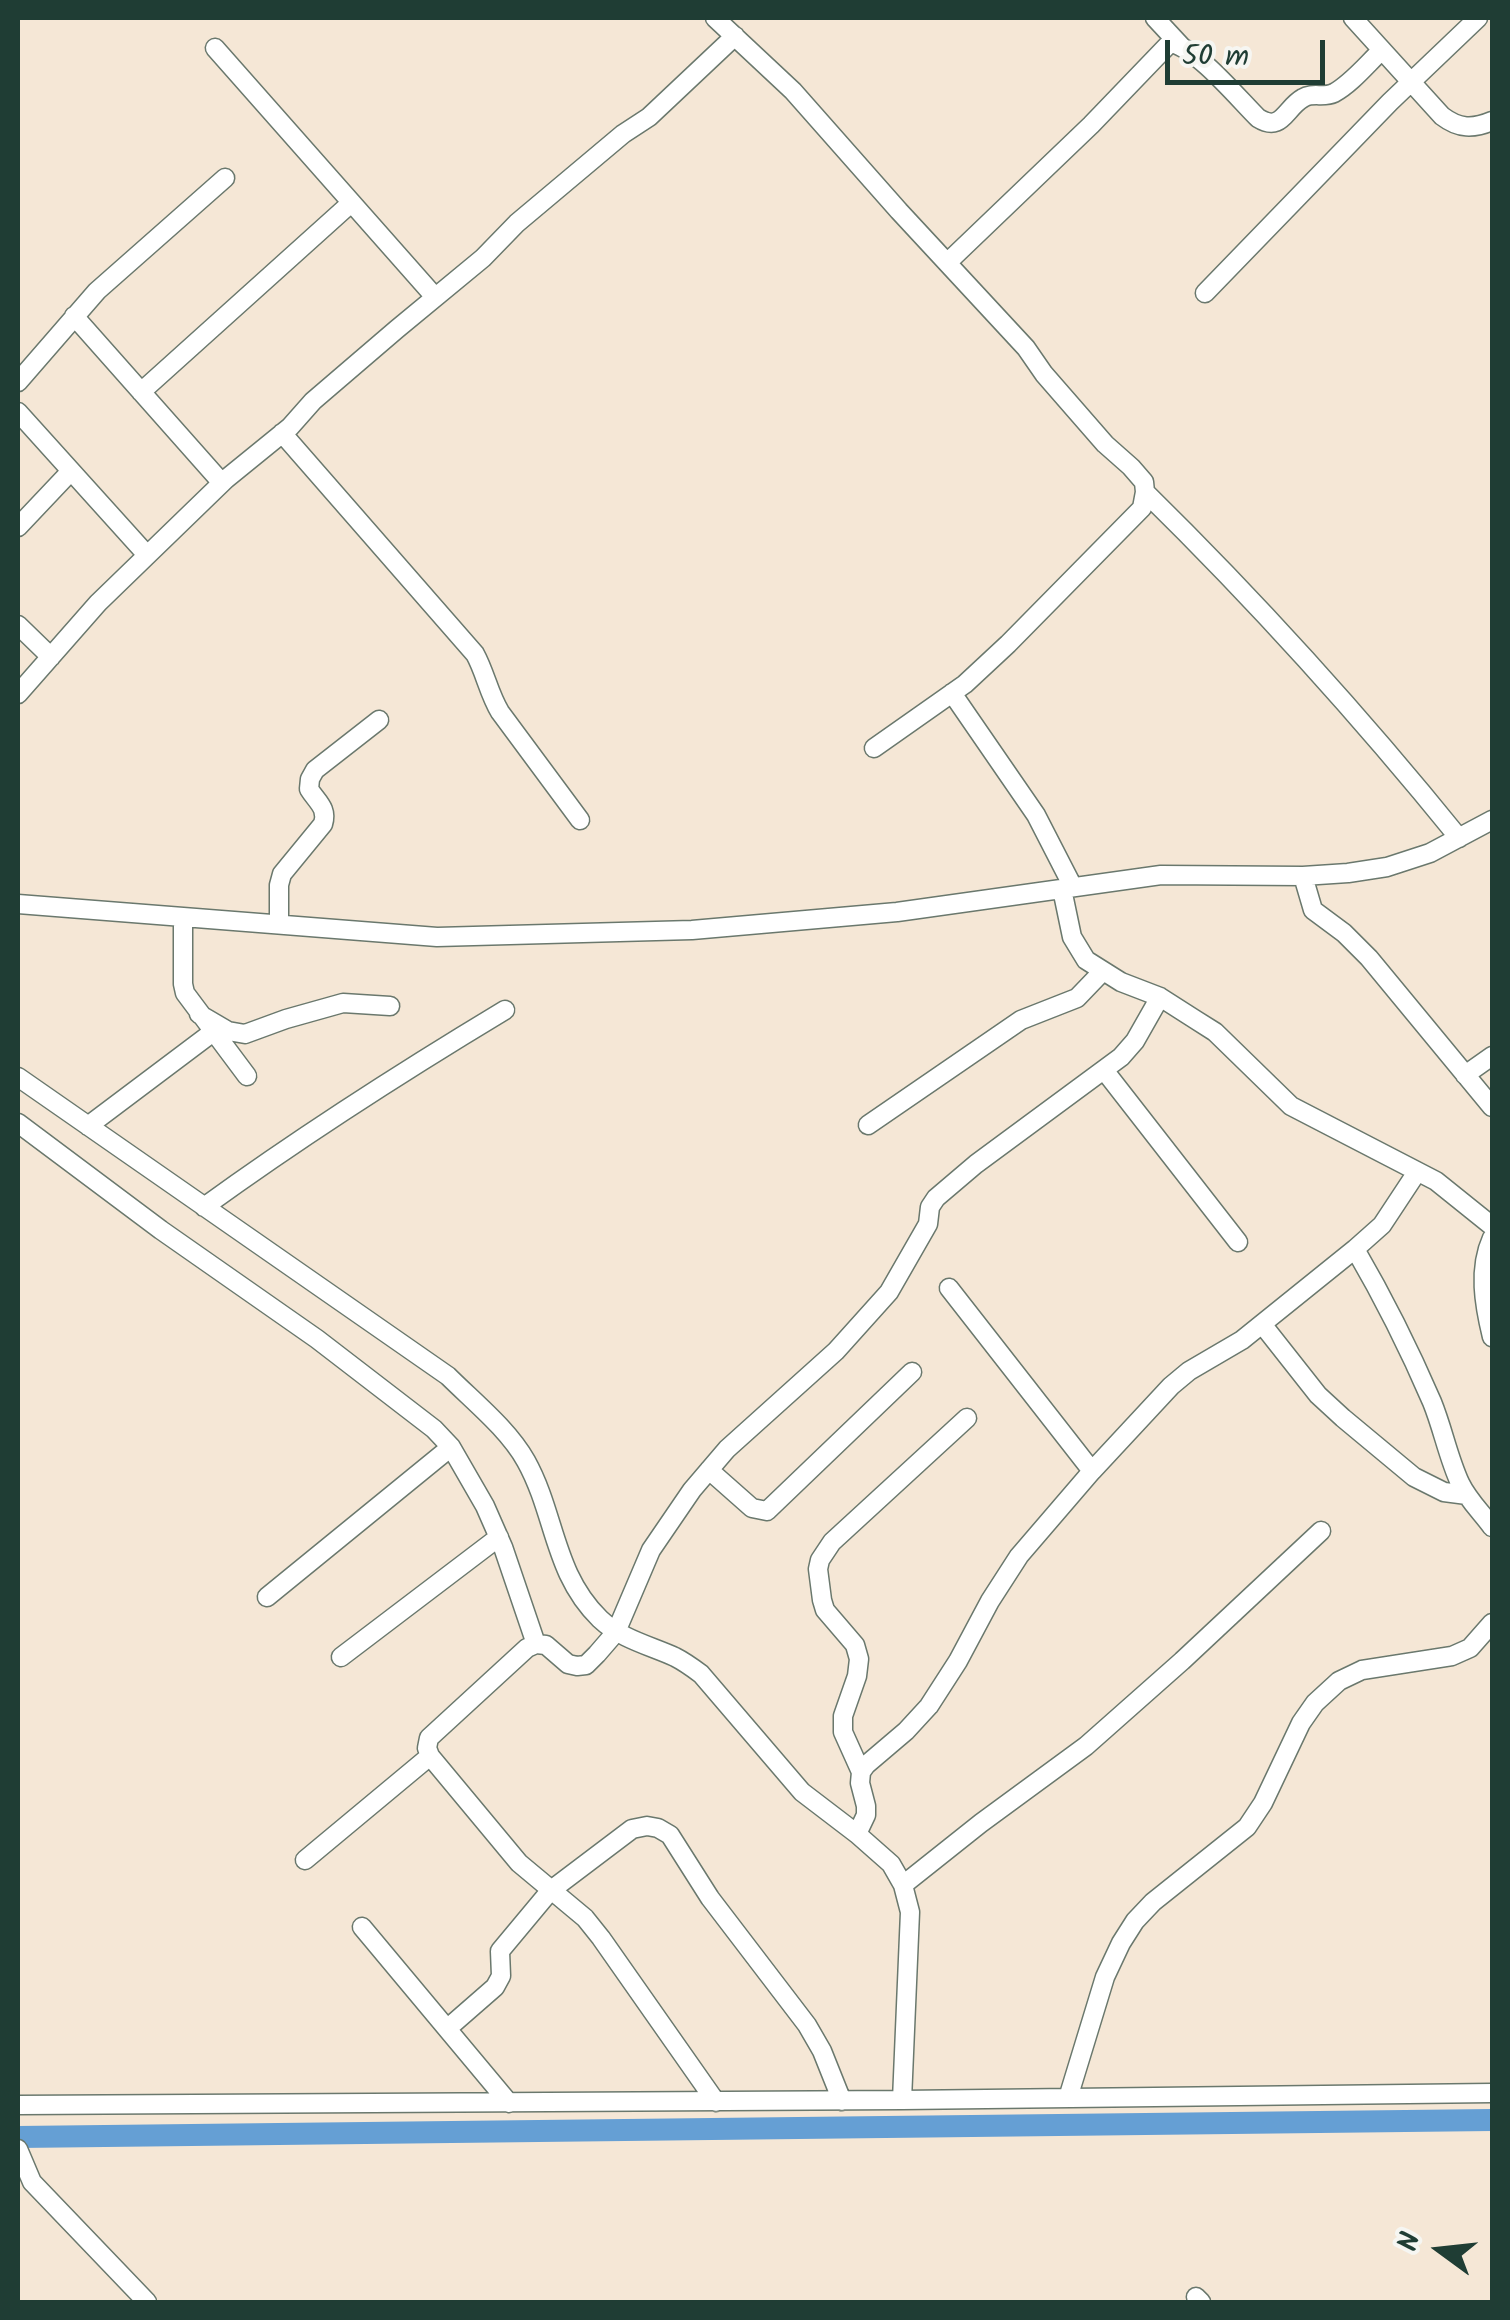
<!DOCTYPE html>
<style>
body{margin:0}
#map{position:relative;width:1510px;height:2320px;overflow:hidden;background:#f5e7d6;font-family:Kalam,sans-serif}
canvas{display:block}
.frame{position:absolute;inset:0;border:20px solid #1f3d34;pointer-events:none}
.north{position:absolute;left:1390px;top:2200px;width:100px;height:100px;-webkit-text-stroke:8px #f6f6f2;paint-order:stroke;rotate:285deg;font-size:28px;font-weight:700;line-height:40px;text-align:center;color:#1f3d34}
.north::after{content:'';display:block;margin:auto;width:35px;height:45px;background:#1f3d34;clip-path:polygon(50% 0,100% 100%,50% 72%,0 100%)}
.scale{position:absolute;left:1165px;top:40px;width:160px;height:45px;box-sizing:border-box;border:5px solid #1f3d34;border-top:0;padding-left:12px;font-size:30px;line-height:35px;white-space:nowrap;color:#1f3d34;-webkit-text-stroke:8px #f6f6f2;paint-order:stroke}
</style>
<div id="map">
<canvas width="1510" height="2320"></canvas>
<div class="frame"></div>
<div class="north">N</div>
<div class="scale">50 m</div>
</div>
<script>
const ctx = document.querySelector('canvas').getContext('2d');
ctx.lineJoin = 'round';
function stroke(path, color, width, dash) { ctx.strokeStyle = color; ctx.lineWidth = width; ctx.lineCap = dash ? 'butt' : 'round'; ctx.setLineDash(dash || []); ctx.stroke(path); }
stroke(new Path2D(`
 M18,2137L1492,2120`), '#659fd4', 22);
const minor = new Path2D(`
 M715,18L793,91L899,211L1026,348L1044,374L1105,444L1131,467L1144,482L1145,492L1142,508L1008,644L965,684L874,748
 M1155,18L1181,46
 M1353,18L1442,116C1459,129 1473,129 1492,121
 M215,48L435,297
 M948,262L1091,125L1167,46L1172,43C1198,50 1237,97 1258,118C1282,133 1285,108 1303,98C1312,92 1324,98 1334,93C1352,83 1367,64 1382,50
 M1205,293L1390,102L1478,18
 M74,316L222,483
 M18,382L97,291L225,178
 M141,392L351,203
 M18,412L147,555
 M282,433L475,654C485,672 489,694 500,712L580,820
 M1145,492C1256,601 1361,717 1459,838
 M18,527L71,471
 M18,625L51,657
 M952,693L1036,815L1073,887
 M18,694L98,603L226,479L290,427L313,401L397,329L483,258L517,223L623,134L649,117L735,36
 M1303,876L1313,910L1344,933L1369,958L1492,1107
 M1062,889L1072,937L1086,960L1121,982L1160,997L1196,1020L1215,1032L1291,1106L1436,1181L1492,1226
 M18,904L437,937L692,930L897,912L1161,875L1303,876L1348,873L1387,867L1430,853L1492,820
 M183,917V984L185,993L247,1076
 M279,924V885L282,874L323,824C328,808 317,802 309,789L310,779L315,770L379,720
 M199,1014L228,1031L245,1034L286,1019L343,1003L390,1006
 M1104,1070L1238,1242
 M1465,1075L1492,1056
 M18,1077L448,1376C474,1402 508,1429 526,1461C556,1515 553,1573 600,1619C621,1639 651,1646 675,1657C685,1662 693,1668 701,1674L802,1792L857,1834L891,1864L903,1885L910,1912L902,2100
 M18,1123L161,1230L317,1339L434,1429L451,1447L485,1506L503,1547L536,1644
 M868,1125L1021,1020L1077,998L1102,972
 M88,1126L213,1032
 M204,1207C302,1136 402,1072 505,1010
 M1492,1238C1478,1269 1484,1304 1492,1337
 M1355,1249C1383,1297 1410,1351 1432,1402C1443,1429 1448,1457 1460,1483C1468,1500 1482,1513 1492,1527
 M949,1288L1092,1471
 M1262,1324L1318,1395L1343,1418L1414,1477L1444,1492L1467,1495
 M709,1470L752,1508L767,1511L912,1372
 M267,1597L451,1447
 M341,1657L499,1537
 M861,1772L843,1732V1716L857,1676L859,1659L855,1645L825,1610L822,1600L818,1569L820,1560L832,1542L967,1418
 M857,1834L866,1815V1806L860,1783L861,1772L866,1765L906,1731L929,1706L958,1661L990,1601L1019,1556L1092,1471L1171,1386L1189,1371L1242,1340L1355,1249L1382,1225L1417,1172
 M305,1860L430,1756
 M903,1885L981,1823L1086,1746L1182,1661L1321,1531
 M362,1927L509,2103
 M448,2028L495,1987L501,1976L500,1951L550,1891L632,1829L647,1826L658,1828L670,1835L710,1898L807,2025L822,2051L842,2101
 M1068,2098L1105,1977L1121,1943L1135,1921L1153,1902L1247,1827L1263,1803L1301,1723L1315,1703L1339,1681L1362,1670L1452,1656L1470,1648L1492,1623
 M716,2102L601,1938L585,1918L519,1863L430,1756L427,1748L429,1738L527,1648L536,1644L546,1645L568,1664L577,1666L586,1665L597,1654L616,1632L651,1550L692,1490L727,1449L836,1351L889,1292L928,1224L930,1207L936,1198L976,1164L1121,1057L1135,1041L1160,997
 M18,2105L902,2100L1492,2093
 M18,2149L32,2182L147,2302
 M1196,2297L1201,2302`);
stroke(minor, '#6a786d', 21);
stroke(minor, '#fff', 18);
</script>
